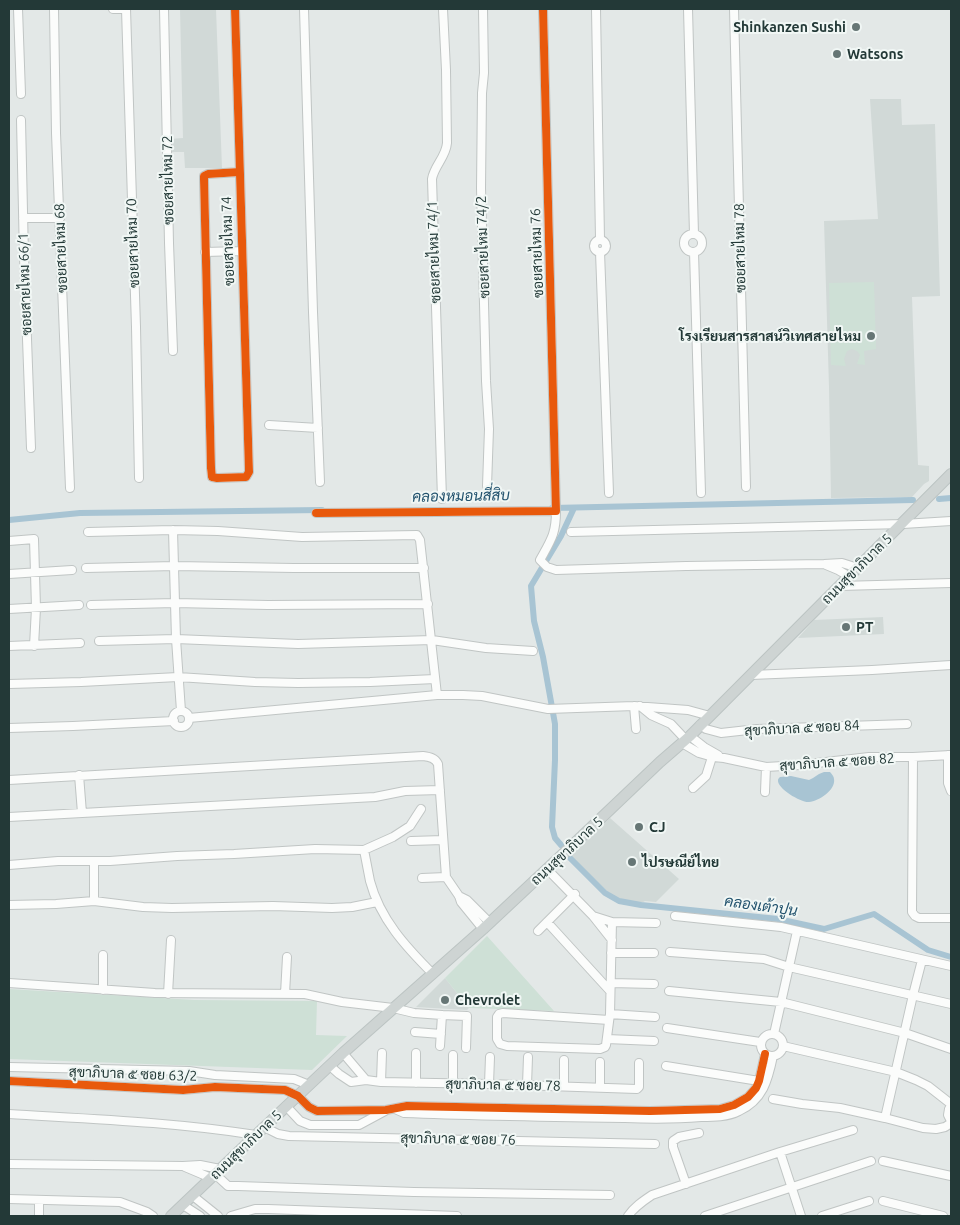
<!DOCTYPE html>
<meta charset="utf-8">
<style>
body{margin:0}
#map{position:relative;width:960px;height:1225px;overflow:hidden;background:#e3e8e7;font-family:Ubuntu,sans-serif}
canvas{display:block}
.frame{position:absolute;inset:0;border:10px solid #233937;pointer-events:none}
</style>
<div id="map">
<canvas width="960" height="1225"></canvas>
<div class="frame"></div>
</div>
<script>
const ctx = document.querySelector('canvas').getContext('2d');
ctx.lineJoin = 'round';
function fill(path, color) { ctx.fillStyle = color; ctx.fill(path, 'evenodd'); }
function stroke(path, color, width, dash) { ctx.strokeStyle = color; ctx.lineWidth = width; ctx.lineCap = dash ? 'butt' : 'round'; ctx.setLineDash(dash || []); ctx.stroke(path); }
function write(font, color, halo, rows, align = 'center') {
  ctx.font = font + ' Ubuntu,Sarabun,sans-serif'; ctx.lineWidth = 4; ctx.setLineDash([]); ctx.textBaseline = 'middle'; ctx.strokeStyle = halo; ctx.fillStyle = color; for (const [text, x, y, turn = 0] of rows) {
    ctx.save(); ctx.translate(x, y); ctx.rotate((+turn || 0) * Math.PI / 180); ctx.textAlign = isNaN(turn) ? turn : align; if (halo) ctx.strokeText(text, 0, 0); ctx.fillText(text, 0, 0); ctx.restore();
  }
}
fill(new Path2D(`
 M180,9H216L222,168H185L184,152H170L169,139L183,138Z
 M870,99H901L902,125L935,124L940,296L912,297L918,465L929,466V481L924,484L912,497L831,498L829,387L824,221L878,219Z
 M883,617L884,634L798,638L814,620Z
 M610,818L679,879L656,902L645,901L639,904L619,899L608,892L570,856Z
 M445,978L469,1008L467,1010L416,1007Z`), '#d1d9d7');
fill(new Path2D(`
 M874,282L876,349L864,351L865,365L857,364L860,355L857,351L852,349L847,351L844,359L846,366L831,365L829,283Z
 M487,936L554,1011L469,1008L445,978Z
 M9,989L195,1000L317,1001L316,1035L347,1036L312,1070L9,1059Z`), '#cee0d6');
fill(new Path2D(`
 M824,772H830C832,774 834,777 834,779C836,790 819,801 809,802C802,803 777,789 778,780C778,779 779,778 780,777L791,776L809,780L813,778L819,774Z`), '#a8c4d3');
stroke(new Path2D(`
 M939,499L951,498
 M552,508L913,500
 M9,520L80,513L322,510
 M561,845L555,838L552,827L555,760V724L543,657L534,621L531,586L561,536L574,508
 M570,858L605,893L619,901L641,905L778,919L824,929L874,914L928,950L951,957`), '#a8c4d3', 6);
const minor = new Path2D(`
 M18,9L21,94
 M54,9L56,133L70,488
 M113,9H126
 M126,9L136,327L139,478
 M164,9L169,243L173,351
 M235,9L249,472L246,477L217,478L212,477L211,468L204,179V176L208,174L239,172
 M304,9L313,312L320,482
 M483,9L484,73L482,93L481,188L486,381L489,429L487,486
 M596,9L600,239
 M688,9L694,234
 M734,9L746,487
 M21,120L24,257L31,448
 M23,218H60
 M684 243a9 9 0 1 1 18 0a9 9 0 1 1-18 0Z
 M594 246a6 6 0 1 1 12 0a6 6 0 1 1-12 0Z
 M205,252L241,251
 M600,252L609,493
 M694,252L701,493
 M269,425L318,428
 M442,499L432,179C434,166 446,157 447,143L446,70L443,9
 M556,511C556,534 551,540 540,560L547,567L556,570L686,566L824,564L842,563L858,568
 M316,513L556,511L543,9
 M173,530L176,639L181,711
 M88,532L173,530L218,531L302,537L417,535L420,540L437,695
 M571,532L903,524L951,521
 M9,541L34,539L36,608L34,646
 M826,565L838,570L850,577
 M86,568L175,566L294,568H424
 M9,574L72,570
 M840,586L951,583
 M91,605L175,603L268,605L428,604
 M9,609L79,605
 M99,641L176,639L298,644L432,640L486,648L533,651
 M9,646L80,643
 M751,675L872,670L951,665
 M9,684L81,682L178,677L255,682L298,683L370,682L435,679
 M634,706L636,729
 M640,706L651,715L671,724L686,740
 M173 719a8 8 0 1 1 16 0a8 8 0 1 1-16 0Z
 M189,718L437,695H463L482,696L548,709L634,706L688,710L710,716
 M700,725L706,729L721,733L757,729L907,724
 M9,728L73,726L174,721
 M690,736L704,747L718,755
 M682,743L699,753L713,757L724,758L766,767L800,765L869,757H913L951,755
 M948,755V783L951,791
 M913,757L912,912L915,916L919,918H951
 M79,775L82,813
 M9,780L423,756C430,757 435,758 438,764L446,877L459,896L461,902L483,929
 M693,788L706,776L713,754
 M765,792L766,767
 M9,817L375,797L405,791L440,790
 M411,841L443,840
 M364,850L393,837L410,826L421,809
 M9,865L58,861H110L177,856L234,854L315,849L364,850C366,860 368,871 370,881C380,919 406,947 433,974
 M547,869L593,916L612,922L656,923
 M422,878L446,877
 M459,896L467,900L489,922
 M94,901V862
 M9,905L56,904L94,901L143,907L172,908L273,906L332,908L352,907L377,902
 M593,916L612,940
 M675,916L781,927L951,966
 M547,922L610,991
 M538,931L575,894
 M670,952L764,959L789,967L951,1004
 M611,953H654
 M9,983L155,993L305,994L342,1002L393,1008L414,1013L442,1015L440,1046
 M611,983L654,984
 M103,990V955
 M669,991L781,1002L905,1033L951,1049
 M168,994L171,940
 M285,994L287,957
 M610,1014L655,1017
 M442,1015L467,1016L466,1048
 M609,1020L503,1013L499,1014L497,1017V1039L500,1044L507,1046L600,1049L605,1047L606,1045L610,1014L612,922
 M667,1028L760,1042
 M415,1032L441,1034
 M761 1045a11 11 0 1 1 22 0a11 11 0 1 1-22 0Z
 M774,1034L797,931
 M607,1039L654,1041
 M783,1046L896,1072L916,1080L928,1086L951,1104
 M343,1053L366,1080
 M564,1060V1086
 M330,1066L339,1074L351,1082L366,1080L381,1082L489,1084L637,1089L639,1087V1063
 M666,1066L759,1081
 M9,1067L189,1071L215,1075L294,1079L309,1085
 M9,1081L183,1090L215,1087L285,1090L298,1096L309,1107L317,1111L386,1110L407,1106L650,1111L720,1109L734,1105L748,1097L756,1088L759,1081L765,1054
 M381,1082L382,1053
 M416,1083V1053
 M453,1083V1055
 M489,1084L490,1057
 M527,1085L528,1057
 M600,1087V1062
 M773,1099L802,1104L840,1108L885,1118L923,1128L936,1129L945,1127L951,1123
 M286,1106L300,1121L310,1125H359L385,1111
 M951,1106L949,1109L948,1115L951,1121
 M395,1109L404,1113C478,1116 552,1117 625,1118C651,1119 676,1119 701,1117C713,1117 728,1117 739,1111C763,1100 768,1080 773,1056
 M9,1114C91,1119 174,1122 256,1135
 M885,1118L913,995L922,960
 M264,1127L278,1134L289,1136L655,1144
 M780,1152L801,1216
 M883,1161L951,1176
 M9,1164L183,1166L200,1165L220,1169
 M185,1167L211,1178
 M215,1174L228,1186H238L414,1192L610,1195
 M686,1184L673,1147V1141L679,1137L699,1133
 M193,1196L218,1216
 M9,1199L120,1202L147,1212L153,1216
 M883,1201L943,1216
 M183,1205L200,1216
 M39,1216V1200
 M231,1216L255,1209H268L457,1216
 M628,1216C634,1207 643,1201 652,1195L780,1152L853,1130
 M705,1216L871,1161
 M822,1216L869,1201`);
const major = new Path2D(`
 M171,1216L256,1135L343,1053L483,929L577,841L660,762L690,736L951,474`);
stroke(minor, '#c0c5c4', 10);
stroke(major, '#bcc4c3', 12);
stroke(minor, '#fbfcfb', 8);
stroke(major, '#ced4d3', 10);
stroke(new Path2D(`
 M235,9L249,472L246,477L217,478L212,477L211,468L204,179V176L208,174L239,172
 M316,513L556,511L543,9
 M9,1081L183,1090L215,1087L285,1090L298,1096L309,1107L317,1111L386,1110L407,1106L650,1111L720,1109L734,1105L748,1097L756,1088L759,1081L765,1054`), '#e8590c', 8);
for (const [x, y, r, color] of [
 [856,27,5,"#667675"],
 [837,54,5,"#667675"],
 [871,336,5,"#667675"],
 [846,627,5,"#667675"],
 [639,827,5,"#667675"],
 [632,862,5,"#667675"],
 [445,1000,5,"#667675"]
]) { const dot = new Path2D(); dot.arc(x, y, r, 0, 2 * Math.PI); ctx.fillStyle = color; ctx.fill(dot); stroke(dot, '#f1f7f5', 2); }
write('bold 14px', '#233937', '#f1f7f5', [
 ["Shinkanzen Sushi",846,27,"right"],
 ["Watsons",847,54],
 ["โรงเรียนสารสาสน์วิเทศสายไหม",861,336,"right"],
 ["PT",856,627],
 ["CJ",649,827],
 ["ไปรษณีย์ไทย",642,862],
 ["Chevrolet",455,1000]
], 'left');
write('14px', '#233937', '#f1f7f5', [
 ["ซอยสายไหม 72",168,180,-91],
 ["ซอยสายไหม 74",228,241,-92],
 ["ซอยสายไหม 70",133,243,-92],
 ["ซอยสายไหม 74/2",483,247,-92],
 ["ซอยสายไหม 68",61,248,-92],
 ["ซอยสายไหม 78",740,248,-91],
 ["ซอยสายไหม 74/1",434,252,-92],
 ["ซอยสายไหม 76",537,253,-92],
 ["ซอยสายไหม 66/1",25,284,-92],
 ["ถนนสุขาภิบาล 5",857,569,-45],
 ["สุขาภิบาล ๕ ซอย 84",802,728,-3],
 ["สุขาภิบาล ๕ ซอย 82",837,762,-4],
 ["ถนนสุขาภิบาล 5",567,851,-43],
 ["สุขาภิบาล ๕ ซอย 63/2",133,1074,2],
 ["สุขาภิบาล ๕ ซอย 78",503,1085,1],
 ["สุขาภิบาล ๕ ซอย 76",458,1139,1],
 ["ถนนสุขาภิบาล 5",246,1145,-44]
]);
write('italic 15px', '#23536e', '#f1f7f5', [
 ["คลองหมอนสี่สิบ",461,496,-1],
 ["คลองเต้าปูน",761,906,8]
]);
</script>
